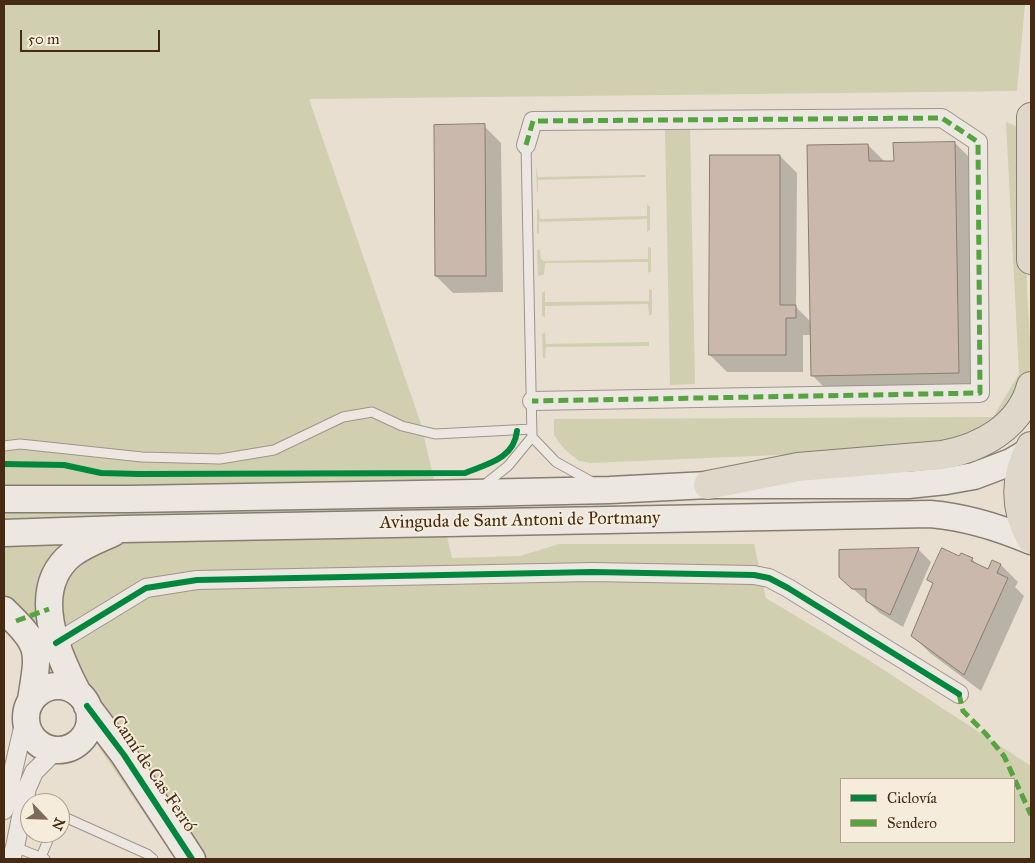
<!DOCTYPE html>
<meta charset="utf-8">
<style>
body{margin:0}
#map{position:relative;width:1035px;height:863px;overflow:hidden;background:#e8dfd1;font-family:"IM FELL Great Primer",serif}
canvas{display:block}
.frame{position:absolute;inset:0;border:5px solid #452b13;pointer-events:none}
.legend{position:absolute;left:840px;top:778px;width:175px;height:65px;box-sizing:border-box;background:#f6ecdb;border:1px solid #af9f8b;margin:0;padding:6px 9px;list-style:none;font-size:15px;color:#452b13}
.legend li{display:flex;align-items:center;gap:10px;height:25px}
.legend b{width:25px;border:1px solid #af9f8b}
.north{position:absolute;left:20px;top:793px;width:50px;height:50px;box-sizing:border-box;background:#f6ecdb;border:1px solid #af9f8b;border-radius:50%;rotate:114deg;font-size:14px;font-weight:700;line-height:20px;text-align:center;color:#452b13}
.north::after{content:'';display:block;margin:auto;width:18px;height:22px;background:#7e6a56;clip-path:polygon(50% 0,100% 100%,50% 72%,0 100%)}
.scale{position:absolute;left:20px;top:30px;width:140px;height:22px;box-sizing:border-box;border:2px solid #452b13;border-top:0;padding-left:6px;font-size:15px;line-height:18px;white-space:nowrap;color:#452b13;-webkit-text-stroke:4px #f6ecdb;paint-order:stroke}
</style>
<div id="map">
<canvas width="1035" height="863"></canvas>
<div class="frame"></div>
<ul class="legend">
<li><b style="height:6px;background:#00873e"></b>Ciclovía</li>
<li><b style="height:6px;background:#55a43f"></b>Sendero</li>
</ul>
<div class="north">N</div>
<div class="scale">50 m</div>
</div>
<script>
const ctx = document.querySelector('canvas').getContext('2d');
ctx.lineJoin = 'round';
function fill(path, color) { ctx.fillStyle = color; ctx.fill(path, 'evenodd'); }
function stroke(path, color, width, dash) { ctx.strokeStyle = color; ctx.lineWidth = width; ctx.lineCap = dash ? 'butt' : 'round'; ctx.setLineDash(dash || []); ctx.stroke(path); }
function write(font, color, halo, rows, align = 'center') {
  ctx.font = font + ' "IM FELL Great Primer",serif'; ctx.lineWidth = 4; ctx.setLineDash([]); ctx.textBaseline = 'middle'; ctx.strokeStyle = halo; ctx.fillStyle = color; for (const [text, x, y, turn = 0] of rows) {
    ctx.save(); ctx.translate(x, y); ctx.rotate((+turn || 0) * Math.PI / 180); ctx.textAlign = isNaN(turn) ? turn : align; if (halo) ctx.strokeText(text, 0, 0); ctx.fillText(text, 0, 0); ctx.restore();
  }
}
fill(new Path2D(`
 M4,4H1025L1017,91L309,99L421,424L452,558L520,556L559,544H754L766,598L867,659L1031,766V859H175L58,687L4,626ZM841,779H1014V842H841Z
 M1006,122L1023,129L1027,289L1031,360L1027,383L979,438L850,452L591,463L579,461L564,449L554,435V419L993,417L1019,374Z
 M690,128L695,384L670,385L665,129Z
 M536,165L538,177L646,175V177L538,180V193L537,192Z
 M647,204L650,207V230L647,232V219L539,222V234L537,233V210L539,208L540,219L647,216Z
 M648,247L651,248V271L648,273V262L545,263L544,275L538,276L537,250H540L541,259L544,261L648,259Z
 M649,289L652,290V314L649,316L648,304L545,306V317L542,316V293L545,291V302L649,301Z
 M545,332L546,344L649,342V346L546,347L545,359L543,358L542,334Z`), '#d0cfaf');
fill(new Path2D(`
 M484,126L501,143L503,292L453,293L436,276Z
 M955,143L972,160L976,389L829,392L812,375L811,335H803V372H727L710,355L780,156L797,173L796,307L811,322L868,145L885,162H895Z
 M918,549L931,562L903,627L880,613L840,577Z
 M972,559L980,567L989,571L993,562L1001,565L1018,582L1015,587L1024,596L981,691L930,653L913,636L934,585L929,580Z`), '#0003');
const building = new Path2D(`
 M485,124L486,276H435L434,125Z
 M955,142L959,373L811,376L807,145L868,144L869,161H894L893,143Z
 M710,155H780V305H796V318H786V355H709Z
 M919,548L890,615L866,601V589H852L839,577V550Z
 M942,548L959,556L961,553L973,558L971,561L988,569L992,560L1001,564L997,573L1008,578L964,675L911,636L933,583L927,580Z`);
fill(building, '#cbb8ad');
stroke(building, '#867d71', 1);
const lane = new Path2D(`
 M532,437L556,462L594,483
 M4,446L20,444L142,457L220,459L274,450L343,417L372,412L402,426L435,434L532,429
 M483,486L508,466L532,437L526,145
 M60,815L147,854L153,859
 M15,847L45,859
 M41,857L51,833`);
const street = new Path2D(`
 M526,145L533,121L942,118L978,142L980,393L532,401
 M56,643L146,588L197,580L592,572L754,575L769,578L788,588L959,694
 M4,810L26,715
 M11,859L15,847L27,788L34,772L56,750`);
const secondary = new Path2D(`
 M4,499H130L474,493L610,490L708,485H908L946,481L974,476L1011,462L1028,452
 M4,533L123,529L930,514C966,517 998,527 1031,541
 M4,610C42,647 39,649 31,700
 M26 718a32 32 0 1 1 64 0a32 32 0 1 1-64 0Z
 M78,693C57,653 28,589 72,554C84,545 100,539 113,533
 M87,706L124,755L192,859`);
const primary = new Path2D(`
 M1031,446C1014,476 1014,509 1031,539`);
const highway = new Path2D(`
 M1031,117V260
 M708,485L798,467L942,455C981,448 1020,427 1031,386`);
stroke(lane, '#9d958a', 11);
stroke(street, '#9d958a', 20);
stroke(secondary, '#867d71', 29);
stroke(primary, '#867d71', 30);
stroke(highway, '#867d71', 30);
stroke(lane, '#ece8e1', 9);
stroke(street, '#ece8e1', 18);
stroke(secondary, '#ece8e1', 26);
stroke(primary, '#e0d7cb', 28);
stroke(highway, '#e0d7cb', 28);
stroke(new Path2D(`
 M526,145L533,121L942,118L978,142L980,393L532,401
 M16,621L49,609
 M959,694L963,711L986,734L1004,756L1031,815`), '#55a43f', 5, [10, 5]);
stroke(new Path2D(`
 M4,464L64,465L101,473L139,474L465,473C487,464 514,459 517,431
 M56,643L146,588L197,580L592,572L754,575L769,578L788,588L959,694
 M87,706L124,755L192,859`), '#00873e', 6);
write('18px', '#452b13', '#f6ecdb', [
 ["Avinguda de Sant Antoni de Portmany",520,521,-1],
 ["Camí de Cas Ferró",153,774,56]
]);
</script>
